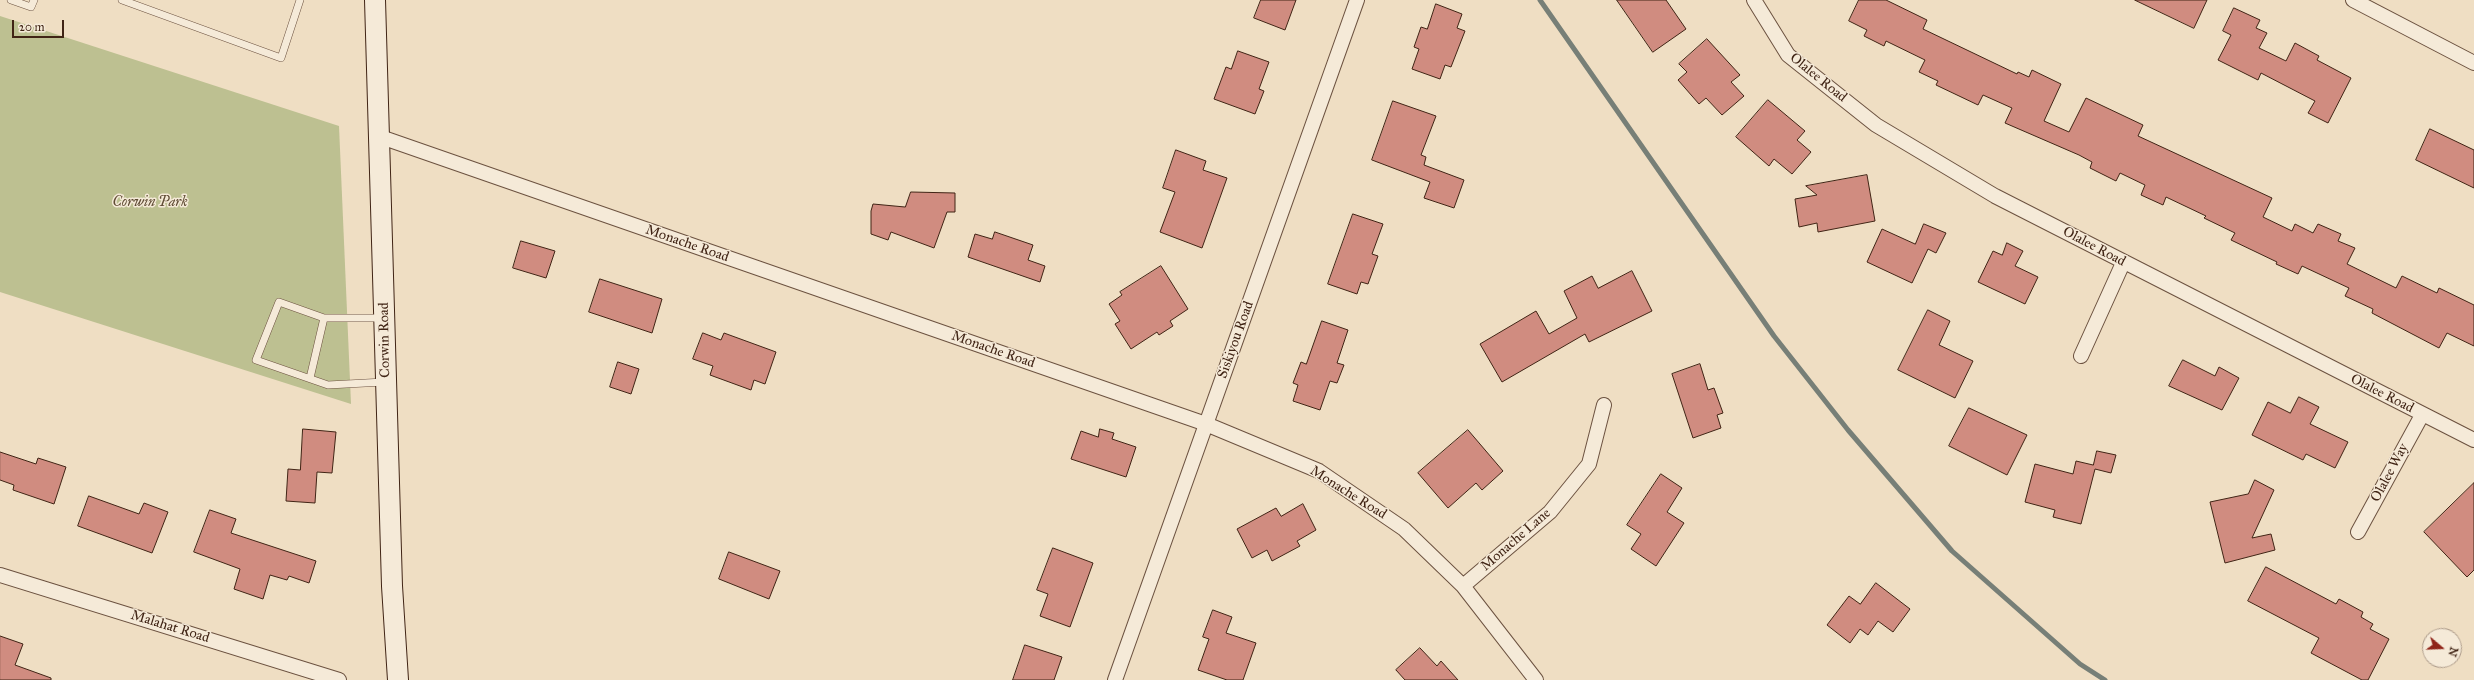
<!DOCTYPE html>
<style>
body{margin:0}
#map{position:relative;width:2474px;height:680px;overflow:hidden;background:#efdec3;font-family:"IM FELL Great Primer",serif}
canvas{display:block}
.north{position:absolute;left:2422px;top:628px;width:40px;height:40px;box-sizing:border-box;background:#f5ead8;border:1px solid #ad9b8a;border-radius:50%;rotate:109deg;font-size:11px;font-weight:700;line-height:16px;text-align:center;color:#402415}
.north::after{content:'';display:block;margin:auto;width:14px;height:18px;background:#8f2418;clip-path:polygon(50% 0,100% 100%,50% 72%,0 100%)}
.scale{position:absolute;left:12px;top:20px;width:52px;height:18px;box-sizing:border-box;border:2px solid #402415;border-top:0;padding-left:5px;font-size:12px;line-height:14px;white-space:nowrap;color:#402415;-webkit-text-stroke:3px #f5ead8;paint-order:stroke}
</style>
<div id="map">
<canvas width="2474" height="680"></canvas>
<div class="north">N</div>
<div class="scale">20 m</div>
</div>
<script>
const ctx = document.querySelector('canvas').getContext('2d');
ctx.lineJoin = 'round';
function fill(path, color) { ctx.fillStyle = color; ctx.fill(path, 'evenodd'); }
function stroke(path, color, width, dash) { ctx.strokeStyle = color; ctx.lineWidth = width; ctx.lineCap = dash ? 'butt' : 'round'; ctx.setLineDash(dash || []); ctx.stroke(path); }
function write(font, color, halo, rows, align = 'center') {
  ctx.font = font + ' "IM FELL Great Primer",serif'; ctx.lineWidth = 3; ctx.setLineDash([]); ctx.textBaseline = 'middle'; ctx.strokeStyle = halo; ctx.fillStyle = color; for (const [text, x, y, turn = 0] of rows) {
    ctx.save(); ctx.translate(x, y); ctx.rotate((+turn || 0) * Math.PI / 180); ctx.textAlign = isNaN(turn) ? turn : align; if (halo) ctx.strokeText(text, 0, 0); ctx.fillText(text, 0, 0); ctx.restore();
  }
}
fill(new Path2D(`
 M0,16L339,126L351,404L0,292Z`), '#bdc091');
stroke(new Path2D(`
 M1540,0L1774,336L1848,430L1952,551L2080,664L2105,680`), '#777f77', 5);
const building = new Path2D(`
 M1261,0H1296L1285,30L1254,18Z
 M1617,0H1666L1686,29L1653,52Z
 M1859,0H1886L1927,20L1923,29L2017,74L2018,72L2029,77L2032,70L2061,84L2044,121L2069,132L2086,98L2143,125L2138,136L2272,198L2263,217L2292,231L2295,224L2313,233L2318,224L2341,234L2338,241L2355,248L2347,264L2396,288L2402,276L2437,293L2439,288L2474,305V346L2447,333L2439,348L2372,313L2373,309L2345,296L2349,288L2302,266L2298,274L2276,264L2277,262L2231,240L2235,233L2204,218L2206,216L2166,197L2163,205L2141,195L2145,185L2120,173L2116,181L2090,168L2092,162L2079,155L2005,123L2012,108L1983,95L1978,105L1936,85L1938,81L1919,72L1925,60L1886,41L1884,46L1864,36L1867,30L1849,21Z
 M2135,0H2207L2194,28Z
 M1436,4L1462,14L1457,28L1465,31L1451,67L1445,65L1440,79L1412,69L1419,49L1414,47L1421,27L1427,29Z
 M2234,8L2260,20L2256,28L2267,33L2259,48L2286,61L2295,43L2319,56L2317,60L2351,78L2328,123L2308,113L2315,101L2261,73L2258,80L2218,60L2231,35L2223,31Z
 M1707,39L1740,75L1731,82L1744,96L1722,115L1706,98L1699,104L1678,80L1687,72L1679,64Z
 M1238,51L1269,62L1259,89L1264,91L1255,114L1214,99L1226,67L1231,69Z
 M1768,100L1805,131L1797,140L1811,152L1792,174L1774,159L1769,166L1736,137Z
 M1393,101L1436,116L1421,155L1426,157L1424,165L1464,180L1454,208L1424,198L1430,182L1372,160Z
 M2430,129L2474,150V188L2416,160Z
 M1176,150L1206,161L1203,170L1227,178L1202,248L1160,232L1175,192L1163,188Z
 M1867,175L1875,221L1818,232L1817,223L1799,227L1795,199L1817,195L1806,186Z
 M911,192L955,193V212H947L934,248L891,232L888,240L871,234V211L873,204L905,207Z
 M1353,214L1383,224L1372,254L1378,256L1368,284L1361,282L1357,294L1328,284Z
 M1924,224L1946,233L1936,253L1928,249L1912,283L1867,262L1882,229L1915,244Z
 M995,232L1033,245L1028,260L1045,266L1040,282L968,257L975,234L992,239Z
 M521,241L555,251L546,278L513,268Z
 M2007,243L2023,251L2015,266L2038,277L2025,304L1978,282L1993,251L2002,255Z
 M1161,266L1188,309L1170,321L1173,326L1159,335L1157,332L1131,349L1115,324L1120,321L1109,304L1122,295L1120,292Z
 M1632,271L1652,311L1589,342L1585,334L1502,382L1480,344L1536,311L1549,334L1577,318L1564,291L1592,276L1598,288Z
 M600,279L662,299L652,333L589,312Z
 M1928,310L1950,321L1939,345L1973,361L1955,398L1898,370Z
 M1322,321L1348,330L1337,363L1344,365L1337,383L1330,381L1320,410L1293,401L1298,385L1293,383L1301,362L1306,364Z
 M703,333L721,340L724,333L776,352L765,384L754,380L751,390L710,375L713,366L693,359Z
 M2183,360L2215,376L2219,367L2239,378L2222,410L2169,386Z
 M618,362L639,369L631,394L610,387Z
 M1700,364L1708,390L1714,388L1723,413L1717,415L1721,428L1693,438L1672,374Z
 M2299,397L2319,407L2310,424L2348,442L2335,468L2306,454L2303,460L2252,435L2268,402L2290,413Z
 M1969,408L2027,435L2007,475L1949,446Z
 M303,429L336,432L332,473L317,472L315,503L286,501L288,469L300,470Z
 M1100,429L1114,433L1112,439L1136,447L1126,477L1071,459L1081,431L1098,437Z
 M1468,430L1503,471L1482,490L1476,483L1448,508L1418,473Z
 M2097,451L2116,455L2111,473L2095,469L2081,524L2053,517L2055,510L2025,502L2035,464L2073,474L2076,461L2093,465Z
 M0,452L36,464L38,458L66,467L54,504L13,490L14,485L0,480Z
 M1661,474L1682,488L1667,512L1684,523L1656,566L1631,549L1641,534L1627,525Z
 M2255,480L2274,490L2252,538L2271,534L2275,550L2225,563L2210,502L2248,494Z
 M2474,483V570L2467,577L2424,532Z
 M89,496L139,514L144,503L168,512L152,553L78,526Z
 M1303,504L1316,530L1297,541L1300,546L1272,561L1267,550L1252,558L1237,529L1276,508L1281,516Z
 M210,510L236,519L231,533L316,561L309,583L289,576L287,580L270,575L263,599L234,589L240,569L194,552Z
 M1053,548L1093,563L1070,627L1040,616L1048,594L1037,590Z
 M729,552L780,571L769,599L719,579Z
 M2266,567L2336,604L2339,599L2363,612L2361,617L2373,624L2370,629L2389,639L2368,680H2362L2311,653L2319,638L2248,601Z
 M1876,583L1910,609L1893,632L1878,621L1868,635L1860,629L1850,643L1827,625L1849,596L1860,604Z
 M1213,610L1232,617L1226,633L1256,643L1243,680H1227L1198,670L1209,639L1203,637Z
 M0,636L23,644L15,665L51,678V680H0Z
 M1025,645L1062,657L1054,680H1013Z
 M1420,648L1437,666L1441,661L1458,680H1405L1396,670Z`);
fill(building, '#d08c80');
stroke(building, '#402415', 1);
const lane = new Path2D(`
 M11,0L31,7L34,0
 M122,0L281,58L300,0
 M383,318H324L279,302L256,360L328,385L384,382
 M310,378L324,318`);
const street = new Path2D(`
 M1754,0L1788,55L1876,125L1995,196L2474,440
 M2353,0L2474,63
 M378,136L1206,424L1319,471L1404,529L1463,586L1536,680
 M2081,356L2123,263
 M2358,532L2422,415
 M0,575L339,680
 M1463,586L1550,512L1589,464L1604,405
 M1115,680L1357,0`);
const secondary = new Path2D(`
 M375,0L392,586L398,680`);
stroke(lane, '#6c5240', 8);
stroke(street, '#6c5240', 16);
stroke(secondary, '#402415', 22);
stroke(lane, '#f5ead8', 7);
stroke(street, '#f5ead8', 14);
stroke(secondary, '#f5ead8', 20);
write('14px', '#402415', '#f5ead8', [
 ["Olalee Road",1818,78,39],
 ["Monache Road",687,244,19],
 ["Olalee Road",2094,247,28],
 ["Corwin Road",385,340,-91],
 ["Siskiyou Road",1236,340,-70],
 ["Monache Road",993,350,19],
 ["Olalee Road",2382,394,27],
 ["Olalee Way",2390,473,-62],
 ["Monache Road",1348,493,32],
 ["Monache Lane",1516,540,-41],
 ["Malahat Road",170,627,17]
]);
write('italic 14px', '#5f4b34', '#f5ead8', [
 ["Corwin Park",150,203]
]);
</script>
